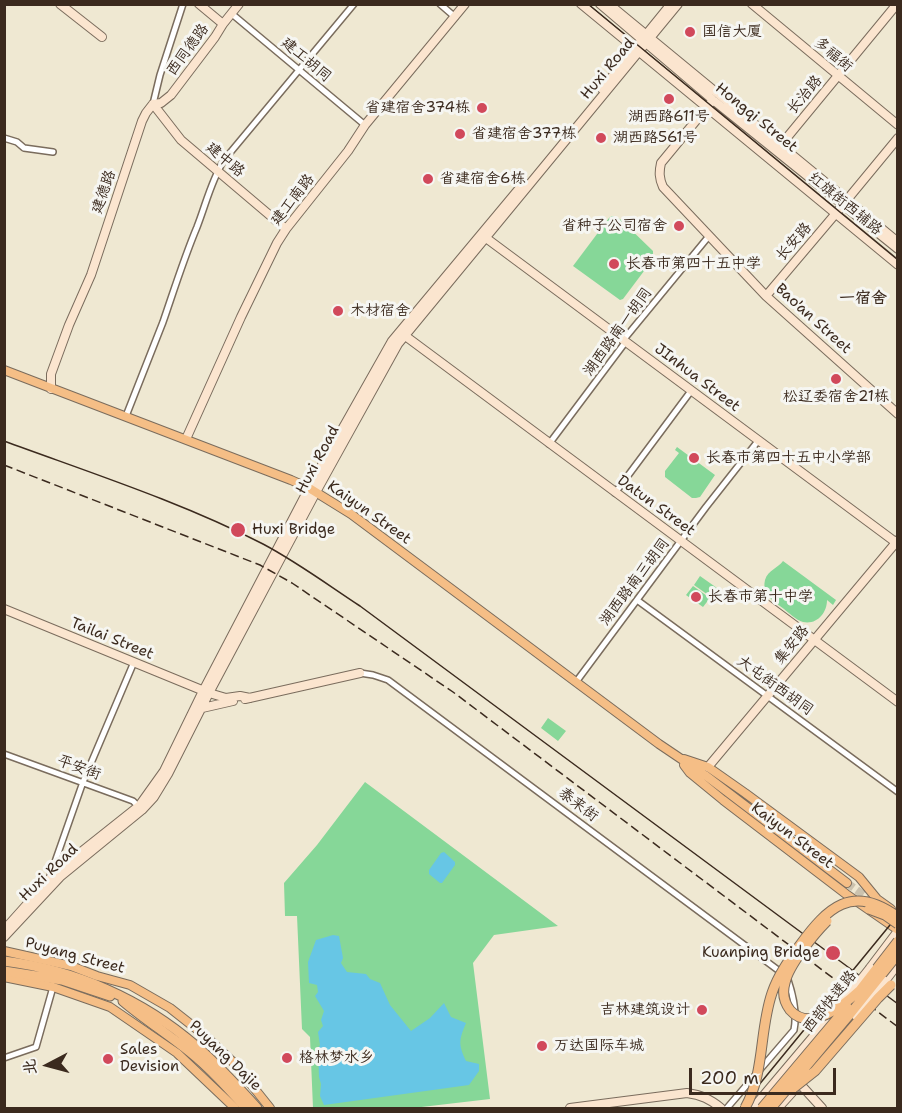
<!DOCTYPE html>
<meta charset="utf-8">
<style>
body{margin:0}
#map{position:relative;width:902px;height:1113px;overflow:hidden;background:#efe8d2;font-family:"Shantell Sans","LXGW WenKai TC",sans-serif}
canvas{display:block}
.frame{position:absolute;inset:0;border:6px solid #3b2a1e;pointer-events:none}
.north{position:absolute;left:18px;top:1035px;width:60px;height:60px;-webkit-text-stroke:4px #f6f6f2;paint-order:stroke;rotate:264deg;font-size:16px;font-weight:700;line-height:24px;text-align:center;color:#3b2a1e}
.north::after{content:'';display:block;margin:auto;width:21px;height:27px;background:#3b2a1e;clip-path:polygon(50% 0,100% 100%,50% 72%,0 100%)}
.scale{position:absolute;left:689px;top:1068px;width:147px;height:27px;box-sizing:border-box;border:3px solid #3b2a1e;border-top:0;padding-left:8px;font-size:18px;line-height:21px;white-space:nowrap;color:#3b2a1e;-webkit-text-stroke:4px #f6f6f2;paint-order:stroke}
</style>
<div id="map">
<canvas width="902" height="1113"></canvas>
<div class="frame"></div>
<div class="north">北</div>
<div class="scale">200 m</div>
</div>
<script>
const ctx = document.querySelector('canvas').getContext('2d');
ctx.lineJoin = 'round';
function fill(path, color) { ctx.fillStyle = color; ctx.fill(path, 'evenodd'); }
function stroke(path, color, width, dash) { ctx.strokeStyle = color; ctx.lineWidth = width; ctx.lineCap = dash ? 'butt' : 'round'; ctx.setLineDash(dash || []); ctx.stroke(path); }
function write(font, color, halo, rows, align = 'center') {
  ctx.font = font + ' "Shantell Sans","LXGW WenKai TC",sans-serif'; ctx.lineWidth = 6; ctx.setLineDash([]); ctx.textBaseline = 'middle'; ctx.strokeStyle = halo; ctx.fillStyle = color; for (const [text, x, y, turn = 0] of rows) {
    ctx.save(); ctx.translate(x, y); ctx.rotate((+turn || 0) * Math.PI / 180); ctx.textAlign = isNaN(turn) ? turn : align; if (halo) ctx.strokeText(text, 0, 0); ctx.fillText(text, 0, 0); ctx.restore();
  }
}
fill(new Path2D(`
 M612,216L620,219L653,251V259L623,299L620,300L573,266L609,218Z
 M677,447L715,475L700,497L696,498H692L665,477V471L679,453L675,450Z
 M783,561L836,600L833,605L827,600C827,613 817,625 803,622C796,620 789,613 784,609C778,604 770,600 766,593C764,589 764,584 765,580C768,570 778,568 783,561Z
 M700,576L717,588L711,597L694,585Z
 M693,586L710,598L703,607L686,595Z
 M548,718L566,731L558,741L541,728Z
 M365,782L558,926L494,935L473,963L490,1099L413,1108H313L310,1037L302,1029L297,916H285L284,883L317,845Z`), '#86d798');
fill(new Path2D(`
 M444,852L455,862V865L442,883H440L429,874V870L441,853Z
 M333,935L339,936L343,958L341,963L347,972L366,974L370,979L380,983L390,1005L411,1031L430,1018L444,1003L451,1017L466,1023C459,1040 458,1044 466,1061L479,1064V1071L469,1085L324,1105L320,1096L321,1084L319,1077L318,1049L320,1045L318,1032L323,1026L321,1020L324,1011L315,996L318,992L317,985L309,983L308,962L316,940Z`), '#67c6e5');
stroke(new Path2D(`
 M847,883L876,904`), '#cbc2ae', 8, [8, 4]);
const street = new Path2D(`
 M440,4L455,17
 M232,14L365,125
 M153,104L160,75L183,4
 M4,138L17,142L24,148L53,152
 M126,416C138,385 151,353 163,322C174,290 184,258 197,227C206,204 211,181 224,160L354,4
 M549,444L624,344L625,338L709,236
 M615,493L691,391
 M637,600L898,792
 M360,673L373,675L388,680L782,973
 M576,682L706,507L758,441
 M4,754L133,801L139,807
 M50,876L83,782L134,662
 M4,1058L36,1047L53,987
 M727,1108L794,1030C797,1015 793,995 788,980`);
const secondary = new Path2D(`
 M60,4L102,37
 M199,4L223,24
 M581,4L898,265
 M600,4L713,100L898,249
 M609,4L898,242
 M752,4L898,125
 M602,89L671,4
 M713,100L661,163C659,172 659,178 663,187L766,296L898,414
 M153,104L181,140L286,229
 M153,104L161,103L171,95L215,37L223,24L239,4
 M780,146L897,4
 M846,201L898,138
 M482,235L898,544
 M766,296L843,205
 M400,334L404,335C568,458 733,580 898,702
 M51,389V374L69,325L91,275L142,121L146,113L153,104
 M186,439L241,317L277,243L286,229L348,151L365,125L465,4
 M4,609L209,693L226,698L240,696L250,698
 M245,699L360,673
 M198,709L233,701
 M708,767L898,540
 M4,930L56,872L139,806L164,771L203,691L309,488L392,341L523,184
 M4,937L60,877L142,810L154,797L168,774L209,693L316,492L398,344L678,4
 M870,968L898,931
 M885,981L898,964
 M843,1032L856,1016
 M800,1084L822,1108
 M570,1108L687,1093C701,1095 710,1099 721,1108
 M753,1108L834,1012
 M778,1108L797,1087`);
const primary = new Path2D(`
 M4,370L291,480L309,488L351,514L659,744L705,775L847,883
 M684,759L708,767L745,793L859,877L877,899L891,909
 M684,765L690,773L723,800L846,894L898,930
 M4,951L71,966L97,976L130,985L170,1008L203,1034L234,1063L270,1108
 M4,977L53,987L110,1007L177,1053L235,1108`);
const highway = new Path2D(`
 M4,961C75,970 142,999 196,1046C218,1065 238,1087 257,1108
 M4,971L62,980L110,996
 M123,1001C144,1019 168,1034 190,1052C210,1068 228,1088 246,1108`);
stroke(street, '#7a6c5d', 8);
stroke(secondary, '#7a6c5d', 10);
stroke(primary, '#7a6c5d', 10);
stroke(highway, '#7a6c5d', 11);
stroke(street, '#fff', 5);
stroke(secondary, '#fbe5cf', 8);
stroke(primary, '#f5be86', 8);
stroke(highway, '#f5be86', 9);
stroke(new Path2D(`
 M588,4L898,260
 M4,441C91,473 181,502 263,544C297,562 328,585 360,606L898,1004
 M740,1108L890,925L898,914`), '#3b2a1e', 1.5);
stroke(new Path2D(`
 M4,465L260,565L292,583L453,692L898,1027`), '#3b2a1e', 1.5, [9, 4.5]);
const secondaryBridge = new Path2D(`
 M843,1002L870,968
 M856,1016L885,981`);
const highwayBridge = new Path2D(`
 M869,909L885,915L898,924
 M827,921C814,934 788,966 785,983C782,993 784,1002 790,1010C810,1033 844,1005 859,991
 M857,994L898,941
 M791,1090L815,1071L878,998L891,985
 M745,1108C765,1073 759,1031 772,993C778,975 789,960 800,945C827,908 852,883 898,917
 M762,1108L847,1007
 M771,1108L850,1014L898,954`);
stroke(secondaryBridge, '#7a6c5d', 10, []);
stroke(highwayBridge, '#7a6c5d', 11, []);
stroke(secondaryBridge, '#fbe5cf', 8);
stroke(highwayBridge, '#f5be86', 9);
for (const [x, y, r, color] of [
 [690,32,6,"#d1495b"],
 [669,99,6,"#d1495b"],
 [482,108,6,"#d1495b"],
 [460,134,6,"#d1495b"],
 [601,138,6,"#d1495b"],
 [428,179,6,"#d1495b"],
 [679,226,6,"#d1495b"],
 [614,264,6,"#d1495b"],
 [338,311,6,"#d1495b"],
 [836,379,6,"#d1495b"],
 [694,458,6,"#d1495b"],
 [238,530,8,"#d1495b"],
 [696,597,6,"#d1495b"],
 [833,953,8,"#d1495b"],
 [702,1010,6,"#d1495b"],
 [542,1046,6,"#d1495b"],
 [287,1058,6,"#d1495b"],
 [108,1059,6,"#d1495b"]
]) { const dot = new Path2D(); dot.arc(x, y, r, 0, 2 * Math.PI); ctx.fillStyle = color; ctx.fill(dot); stroke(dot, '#f6f6f2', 2); }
write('15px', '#3b2a1e', '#f6f6f2', [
 ["国信大厦",702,32],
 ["省建宿舍374栋",470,108,"right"],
 ["湖西路611号",669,117,"center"],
 ["省建宿舍377栋",472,134],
 ["湖西路561号",613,138],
 ["省建宿舍6栋",440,179],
 ["省种子公司宿舍",667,226,"right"],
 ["长春市第四十五中学",626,264],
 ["木材宿舍",350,311],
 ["松辽委宿舍21栋",836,397,"center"],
 ["长春市第四十五中小学部",706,458],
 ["Huxi Bridge",252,530],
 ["长春市第十中学",708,597],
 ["Kuanping Bridge",820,953,"right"],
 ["吉林建筑设计",690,1010,"right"],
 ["万达国际车城",554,1046],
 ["Sales",120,1050],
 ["Devision",120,1067],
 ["格林梦水乡",299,1058]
], 'left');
write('15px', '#3b2a1e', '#f6f6f2', [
 ["西同德路",188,50,-54],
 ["多福街",833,55,40],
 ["建工胡同",306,60,40],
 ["Huxi Road",608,69,-50],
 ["长治路",805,95,-50],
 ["Hongqi Street",756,118,39],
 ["建中路",225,160,40],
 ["建德路",104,192,-71],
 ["建工南路",293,200,-52],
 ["红旗街西辅路",845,204,39],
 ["长安路",794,242,-49],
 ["Bao'an Street",813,319,42],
 ["湖西路南一胡同",618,332,-54],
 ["JInhua Street",697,378,37],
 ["Huxi Road",318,460,-62],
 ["Datun Street",656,506,36],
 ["Kaiyun Street",369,513,35],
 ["湖西路南三胡同",635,582,-53],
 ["Tailai Street",112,639,22],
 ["集安路",792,645,-51],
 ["大屯街西胡同",775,686,36],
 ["平安街",79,768,20],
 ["泰来街",578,805,37],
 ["Kaiyun Street",792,836,37],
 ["Huxi Road",49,873,-44],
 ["Puyang Street",75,956,15],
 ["西部快速路",830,1002,-51],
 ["Puyang Dajie",225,1056,44]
]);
write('bold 16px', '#3b2a1e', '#f6f6f2', [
 ["一宿舍",863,299]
]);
</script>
